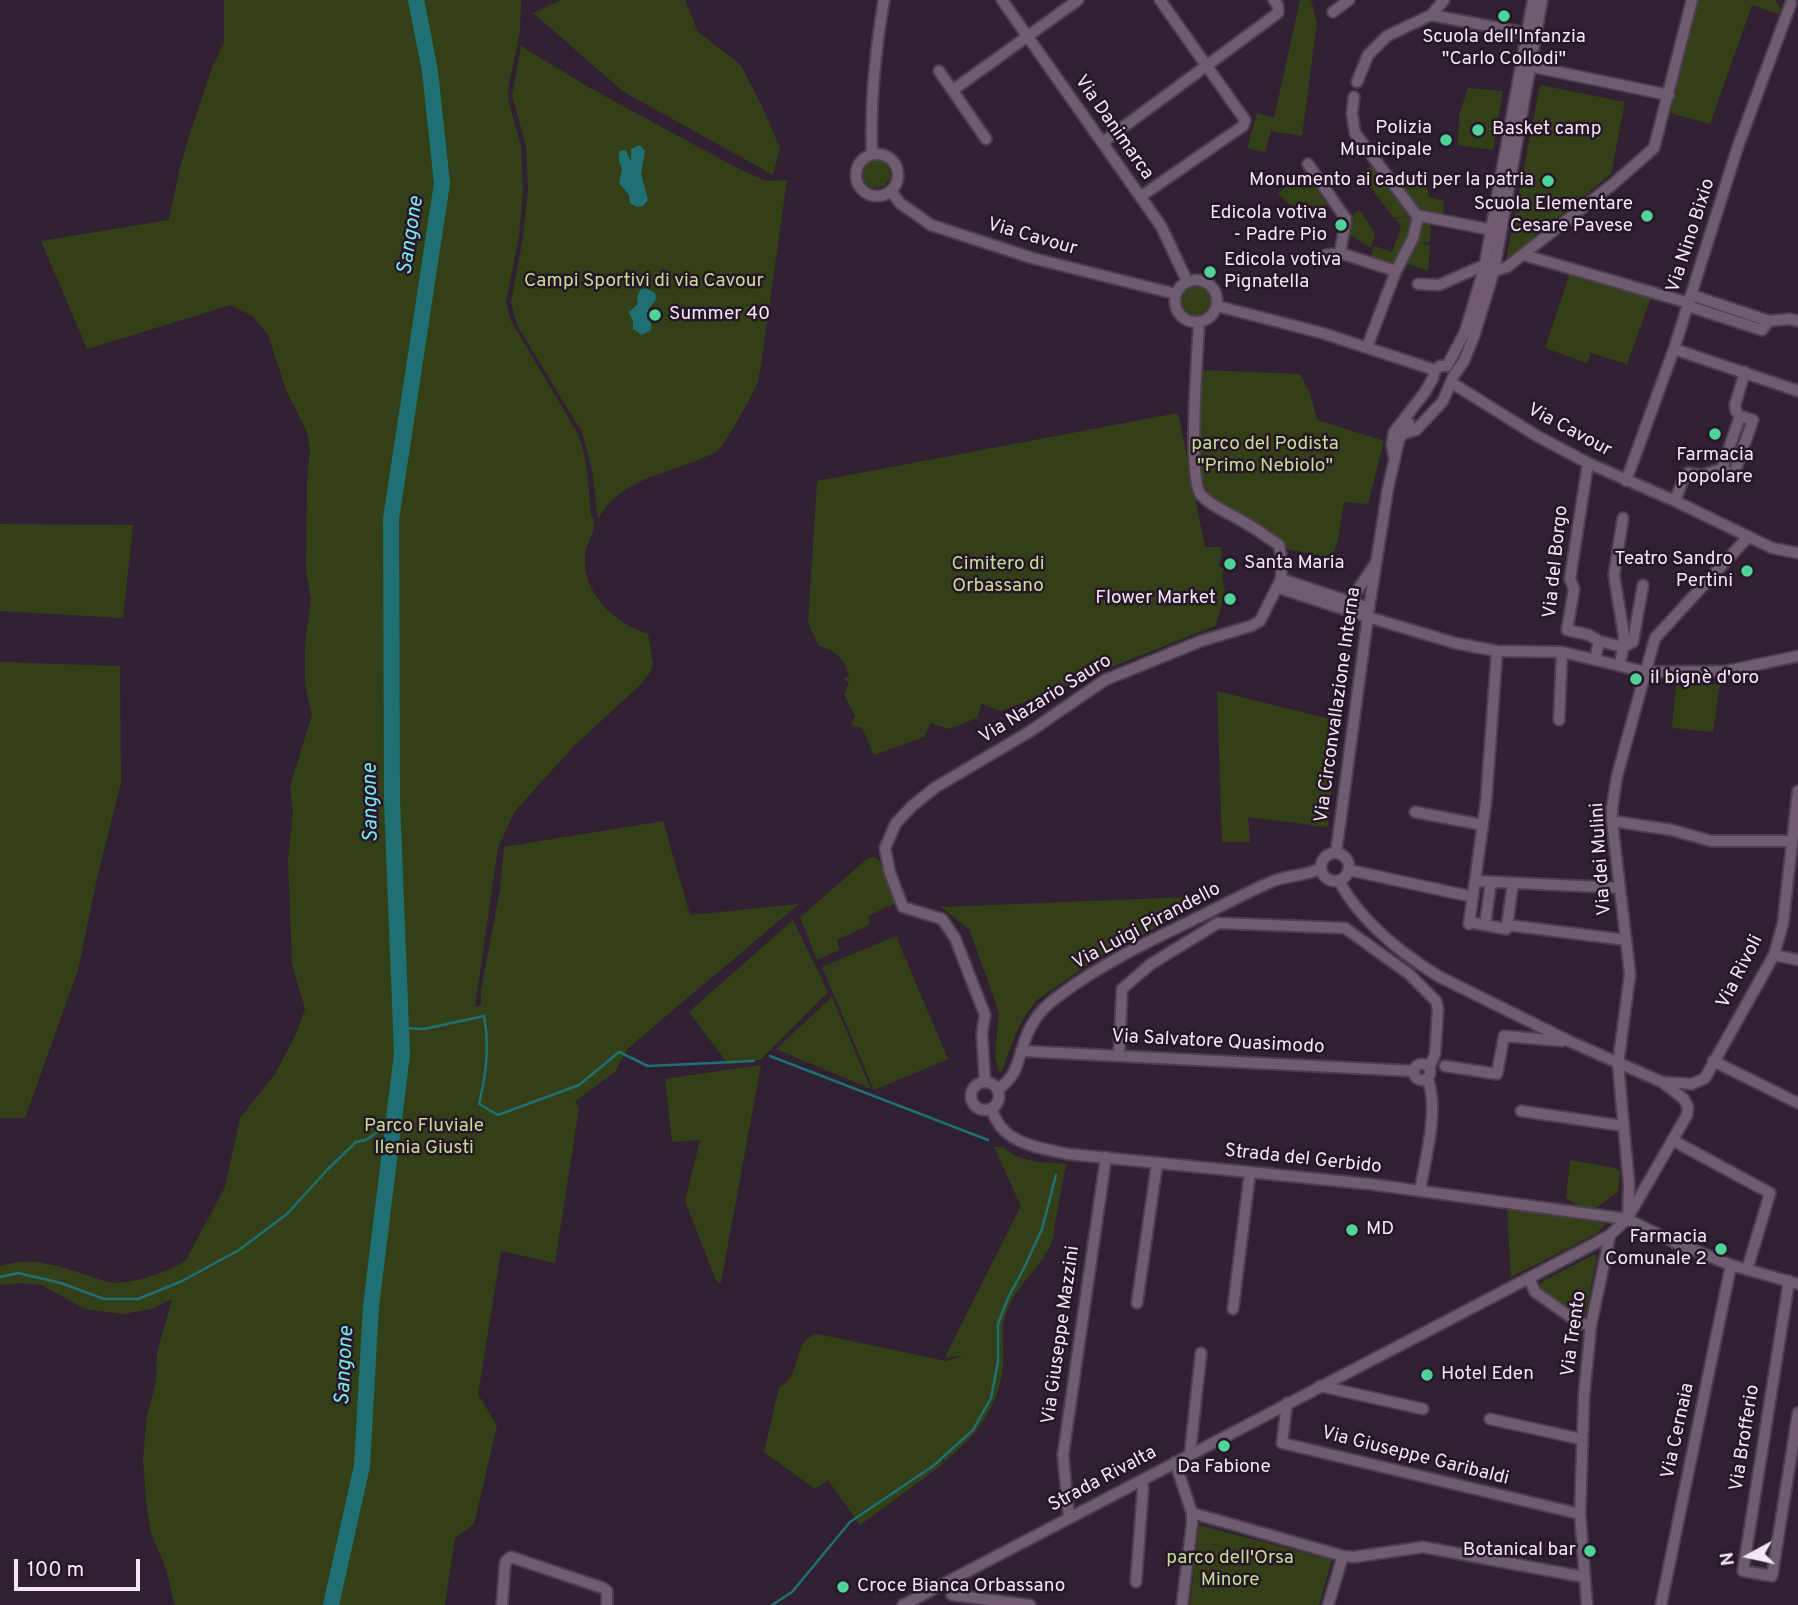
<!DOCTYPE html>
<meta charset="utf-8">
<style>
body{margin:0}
#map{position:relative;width:1798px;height:1605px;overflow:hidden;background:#302031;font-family:Overpass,sans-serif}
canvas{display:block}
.north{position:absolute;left:1714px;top:1521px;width:70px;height:70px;-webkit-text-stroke:5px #261627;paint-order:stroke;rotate:262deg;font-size:19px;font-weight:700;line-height:28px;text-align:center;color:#f2e7f2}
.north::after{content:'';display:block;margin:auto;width:24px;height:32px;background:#f2e7f2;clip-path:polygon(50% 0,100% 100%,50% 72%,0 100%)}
.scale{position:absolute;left:14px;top:1559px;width:126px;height:32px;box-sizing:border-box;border:4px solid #f2e7f2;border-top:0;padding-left:9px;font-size:21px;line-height:24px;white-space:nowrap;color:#f2e7f2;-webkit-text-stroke:5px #261627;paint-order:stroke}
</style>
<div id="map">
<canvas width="1798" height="1605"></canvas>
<div class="north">N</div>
<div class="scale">100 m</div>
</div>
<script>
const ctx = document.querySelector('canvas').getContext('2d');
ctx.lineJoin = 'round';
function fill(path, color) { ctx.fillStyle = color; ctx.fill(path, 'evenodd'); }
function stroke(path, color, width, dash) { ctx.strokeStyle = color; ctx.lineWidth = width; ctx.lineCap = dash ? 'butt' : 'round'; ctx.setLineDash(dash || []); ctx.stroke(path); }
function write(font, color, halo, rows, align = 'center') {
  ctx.font = font + ' Overpass,sans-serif'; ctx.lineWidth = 5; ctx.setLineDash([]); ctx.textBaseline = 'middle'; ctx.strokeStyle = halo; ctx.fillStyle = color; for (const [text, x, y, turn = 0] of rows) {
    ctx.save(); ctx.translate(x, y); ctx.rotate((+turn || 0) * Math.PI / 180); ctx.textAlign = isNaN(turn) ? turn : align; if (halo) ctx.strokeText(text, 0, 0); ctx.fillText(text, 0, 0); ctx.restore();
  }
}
fill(new Path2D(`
 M224,0H521L520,32L508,89L509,104L521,146L523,190L519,236L506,302L510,319L578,434C588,460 588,486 591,514C592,518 594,521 594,524C595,534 585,545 585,555C581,592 615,624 648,634L653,664L649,674L639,686L574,746L515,811L498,847L475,1007L481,1005V990L500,890L504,847L663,821L690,915L799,904L627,1049L615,1072L575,1101L579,1108L555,1263L501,1251L478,1394L497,1426L474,1524L455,1538L445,1605H175L166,1569L151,1533L146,1501L143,1458L147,1416L156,1381L157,1353L172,1299L151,1309L123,1314L85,1309L42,1285L19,1283L0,1285V1266C30,1256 57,1265 86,1275C94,1277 104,1282 113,1283C136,1283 166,1273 186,1260L225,1187L240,1118L275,1074L296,1034L305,1009L292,964L288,859L293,812L290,786L312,715L305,684V645L311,599L306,570L307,480L310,450L307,432L286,390L268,334L252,316L231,305L87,349L41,241L169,220L180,167L190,133L212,68L224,42Z
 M561,0H685L698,32L740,64L761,104L780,148L773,175L624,92L533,13Z
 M1300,0H1311L1317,23L1302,136L1271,131L1265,152L1247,148L1257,113L1274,118Z
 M1698,0H1775L1781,9L1779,14L1752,5L1710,124L1670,113Z
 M521,46L590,88L739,169L767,181L787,180L761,365C760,370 759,376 758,381C755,391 724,447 717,451C676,474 623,474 598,519L592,470L582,432L517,325L511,302L523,237L528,190L526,146L512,96Z
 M1540,85L1625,102L1611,174L1506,260Z
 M1468,88L1503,91L1493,150L1458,145L1459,115Z
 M1382,158L1405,193L1404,188L1424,175L1429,197L1444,201L1443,217L1431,221L1430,242L1418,243L1430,245L1428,271L1408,264L1402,275L1369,261L1374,246L1392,252L1401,228L1396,219L1420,215L1394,218L1360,174Z
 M862 174a14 14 0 1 1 28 0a14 14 0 1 1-28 0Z
 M1304,171L1328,206C1304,209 1296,214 1278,193Z
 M1360,210L1375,234L1371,248L1347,233L1351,216Z
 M1570,273L1651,298L1627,364L1591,353L1587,363L1545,348Z
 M1182 301a15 15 0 1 1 30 0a15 15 0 1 1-30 0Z
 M1203,370L1300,374L1310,393L1317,420L1384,441L1368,504L1344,502L1338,540L1332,558L1287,549L1283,542C1263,530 1219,510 1206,493C1194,479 1202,392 1203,370Z
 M1178,413L1205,547H1221L1222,554L1218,566L1225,568L1222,575L1225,594L1215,626L1001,711L982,704L977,718L949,729L931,723L924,737L874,755L862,728L851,725L855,716L844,694L849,683L844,679L849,676C845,659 836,650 819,646L808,623L817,481Z
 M0,524L133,525L123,618L0,611Z
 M0,662L120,666L121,783L99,869L78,970L25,1118H0Z
 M1720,684L1713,732L1672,728L1676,685Z
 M1217,691L1338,721L1328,827L1248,817L1250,842H1222Z
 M874,857L879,860L896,903L868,916L870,924L837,940L839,950L817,960L800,917L867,859Z
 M1216,896L1098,958L1037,1000L1025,1016L1016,1033L1001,1073L998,1069L995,1055L999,1013L993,995L969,929L941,907Z
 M793,920L828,992L760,1060L728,1064L689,1012Z
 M896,936L948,1059L874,1090L822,967Z
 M832,997L871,1089L776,1049Z
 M761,1065L721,1282L719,1283L716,1280L685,1201L700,1140L672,1142L665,1079Z
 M994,1147H1003C1019,1163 1045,1162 1066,1164C1063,1182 1059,1199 1056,1217C1054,1226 1055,1236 1051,1244C1040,1268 1016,1286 1007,1311C999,1330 1005,1344 1003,1364C1000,1406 976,1436 944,1462L941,1450L943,1464L860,1525L828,1480L815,1489L764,1452L779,1387C803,1377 791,1338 818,1334L946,1361L959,1357L965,1358L958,1356L946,1358V1355L1021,1206Z
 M1570,1160L1615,1168L1620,1172L1618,1192L1595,1209L1580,1207L1566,1198Z
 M1507,1207L1606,1224L1596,1234L1511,1277Z
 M1595,1254L1597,1258L1584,1320L1540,1291L1539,1286L1543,1281Z
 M1199,1525L1332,1560L1319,1605H1190Z`), '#334017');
fill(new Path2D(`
 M640,145L645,151L641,174L648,200L643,206L637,207L630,203L629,195L619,183L622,169L619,160V151L626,150L631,162V149Z
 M646,288L655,293L656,299C654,303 649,307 648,311C647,318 653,323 651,330L642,335L633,329V321L629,312L638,304L637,298L640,290Z`), '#1f7073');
stroke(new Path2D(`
 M401,1028L424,1029L484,1016C490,1046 486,1074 479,1104L498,1115L579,1085L619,1052L648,1066L754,1061
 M770,1056L988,1140
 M0,1277L18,1273L61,1283L104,1299H138L182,1281L239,1250L287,1214L327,1170L356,1142L366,1140L392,1122
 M772,1605L792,1592L850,1522L933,1466L973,1430L991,1398L998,1362V1324L1008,1298L1024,1268L1042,1229L1056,1175`), '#1f7073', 2.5);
stroke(new Path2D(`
 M331,1605L362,1466L371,1306L402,1054L392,800L391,519L442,183L430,71L416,0`), '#1f7073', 16);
const minor = new Path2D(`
 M1002,0L1161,226L1187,281
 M1333,12L1349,0
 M1431,15L1531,34
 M1524,65L1669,95
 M939,71L986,139
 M1357,82L1368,55L1387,36L1431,15L1444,0
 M953,90L1078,0
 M1354,97L1352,113L1355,133L1418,217L1413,238L1396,271L1367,347
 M1103,142L1278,13V6L1274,0
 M856 175a21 21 0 1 1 42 0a21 21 0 1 1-42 0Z
 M872,154C870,102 875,52 884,0
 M1308,164L1346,219L1340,253
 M891,191L900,203L931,225L1032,258L1176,294
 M1140,197L1243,126L1245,120L1160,0
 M1421,216L1492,230
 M1326,255L1340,253L1396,271
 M1524,255L1689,303
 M1175 301a21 21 0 1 1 42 0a21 21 0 1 1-42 0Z
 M1418,284L1439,285L1480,267L1494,271L1507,267L1613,184L1654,148L1692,0
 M1691,295L1769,321L1790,319L1798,321
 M1217,306L1322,333L1435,370
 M1688,306L1762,330L1769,321
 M1674,349L1798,391
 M1452,383L1537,436L1588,463L1675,501L1772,548L1798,553
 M1402,434L1416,430L1443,401L1454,375L1464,361L1474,336L1494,271L1542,0
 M1394,456L1392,445L1394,432L1425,392L1433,378L1435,370L1440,366H1447L1465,332L1484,269L1533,0
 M1588,463L1570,579L1574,589L1567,630L1589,635L1599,641
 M1722,469L1734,474L1753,420L1740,416L1736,411L1735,405L1745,372
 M1722,469L1740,416
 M1626,481L1674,349L1738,146L1791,3
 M1675,501L1684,477L1688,473L1702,475L1722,469
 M1623,518L1614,575L1624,636L1623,647
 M1281,579L1369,608
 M1279,588L1368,617L1455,643L1497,651L1562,652L1646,672L1727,671L1798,656
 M1346,601L1357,591L1375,564
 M1623,647L1633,642L1643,585
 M1595,660L1599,641L1623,647L1620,665
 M1559,720L1562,652
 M1415,812L1483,825
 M1612,821L1672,830L1711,841H1791
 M1336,853L1369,608L1388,488L1399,440L1409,423
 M1321 867a14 14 0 1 1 28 0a14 14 0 1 1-28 0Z
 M1349,870L1473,897
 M1476,881L1620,888
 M1486,918L1491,882
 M1474,923L1506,929L1507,925L1626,940
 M1469,924L1486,802L1497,651
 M1507,925L1513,883
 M1774,955L1798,960
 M1021,1051L1413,1071
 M1119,1056L1122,989L1151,964L1218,923L1345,928L1409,974L1436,1001L1438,1009L1435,1054L1429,1068
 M1713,1061L1798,1103
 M1414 1072a8 8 0 1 1 16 0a8 8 0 1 1-16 0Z
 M1445,1066L1497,1074L1504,1036L1562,1041
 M985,1082L982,1033L985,1015L955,938L942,919L903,907L890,873L885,848L896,823L912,806L936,787L1029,732L1105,680L1201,641L1251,626L1260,621L1281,579L1282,563L1279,545C1267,537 1255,528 1242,521C1228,512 1213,508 1201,495C1187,478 1198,350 1199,322
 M1662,1082L1692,1084L1705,1078L1774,955L1783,923L1798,791
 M971 1096a14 14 0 1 1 28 0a14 14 0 1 1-28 0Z
 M998,1089C1017,1077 1018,1060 1025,1040C1032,1020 1043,1007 1060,995C1100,965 1145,943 1189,922C1216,909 1243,894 1271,882C1286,875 1308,876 1321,868
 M991,1109C994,1115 997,1123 1002,1128C1015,1145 1049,1150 1068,1154L1369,1184L1627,1219L1674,1242L1731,1265L1798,1284
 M1521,1111L1624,1126
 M1672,1140L1770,1193L1747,1270
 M1420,1191C1425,1159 1440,1107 1427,1078
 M1628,1217L1629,1184L1618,1064L1630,974L1612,821V808L1617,776L1655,638L1748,537
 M1529,1278L1535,1292L1579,1323L1591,1325
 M1789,1281L1743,1571L1772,1576L1798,1413
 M1137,1303L1157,1164
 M1233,1309L1250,1172
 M1320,1386L1423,1409
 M1287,1403L1282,1443L1580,1514
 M1490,1419L1581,1439
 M1190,1454L1201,1353
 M1175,1462L1192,1513V1524L1182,1605
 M1192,1513L1343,1556L1354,1557L1423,1547L1584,1577
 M1069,1518L1063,1455L1106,1157
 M1136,1582L1143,1489L1142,1480
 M952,1595L1030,1605
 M502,1605L505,1565L506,1561L511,1557L603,1588L607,1591V1605
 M903,1605L1592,1245L1610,1235L1627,1219L1687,1115L1688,1107L1684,1099L1662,1082L1571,1042L1438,976C1401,953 1360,920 1339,881
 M1328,1605L1343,1556
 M1587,1605L1580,1514L1584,1395L1591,1325L1610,1235
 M1661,1605L1731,1265`);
stroke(minor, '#4c3e4d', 14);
stroke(minor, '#6f5c70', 10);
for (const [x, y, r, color] of [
 [1504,16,7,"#4fd399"],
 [1478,130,7,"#4fd399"],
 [1446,140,7,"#4fd399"],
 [1548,181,7,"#4fd399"],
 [1647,216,7,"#4fd399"],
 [1341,225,7,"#4fd399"],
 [1210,272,7,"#4fd399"],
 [655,315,7,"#4fd399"],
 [1715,434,7,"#4fd399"],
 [1230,564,7,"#4fd399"],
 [1747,571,7,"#4fd399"],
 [1230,599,7,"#4fd399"],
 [1636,679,7,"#4fd399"],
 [1352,1230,7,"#4fd399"],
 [1721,1249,7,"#4fd399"],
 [1427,1375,7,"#4fd399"],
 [1224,1446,7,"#4fd399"],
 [1590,1551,7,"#4fd399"],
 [843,1587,7,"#4fd399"]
]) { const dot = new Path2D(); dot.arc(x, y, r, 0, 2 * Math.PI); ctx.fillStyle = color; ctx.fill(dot); stroke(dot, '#261627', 2.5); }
write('19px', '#f2e7f2', '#261627', [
 ["Scuola dell'Infanzia",1504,38,"center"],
 ["\"Carlo Collodi\"",1504,60,"center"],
 ["Polizia",1432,129],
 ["Municipale",1432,151],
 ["Basket camp",1492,130,"left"],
 ["Monumento ai caduti per la patria",1534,181],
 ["Scuola Elementare",1633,205],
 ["Cesare Pavese",1633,227],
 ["Edicola votiva",1327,214],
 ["- Padre Pio",1327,236],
 ["Edicola votiva",1224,261,"left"],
 ["Pignatella",1224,283,"left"],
 ["Summer 40",669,315,"left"],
 ["Farmacia",1715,456,"center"],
 ["popolare",1715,478,"center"],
 ["Teatro Sandro",1733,560],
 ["Pertini",1733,582],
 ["Santa Maria",1244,564,"left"],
 ["Flower Market",1216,599],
 ["il bignè d'oro",1650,679,"left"],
 ["MD",1366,1230,"left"],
 ["Farmacia",1707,1238],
 ["Comunale 2",1707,1260],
 ["Hotel Eden",1441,1375,"left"],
 ["Da Fabione",1224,1468,"center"],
 ["Botanical bar",1576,1551],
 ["Croce Bianca Orbassano",857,1587,"left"]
], 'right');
write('19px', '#f2e7f2', '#261627', [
 ["Via Danimarca",1113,128,55],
 ["Via Nino Bixio",1692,236,-72],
 ["Via Cavour",1032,238,16],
 ["Via Cavour",1569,431,28],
 ["Via del Borgo",1557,562,-84],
 ["Via Nazario Sauro",1046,700,-32],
 ["Via Circonvallazione Interna",1339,705,-82],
 ["Via dei Mulini",1602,859,-94],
 ["Via Luigi Pirandello",1147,927,-28],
 ["Via Rivoli",1741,972,-63],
 ["Via Salvatore Quasimodo",1218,1043,3],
 ["Strada del Gerbido",1303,1160,6],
 ["Via Trento",1575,1334,-82],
 ["Via Giuseppe Mazzini",1062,1335,-82],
 ["Via Cernaia",1679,1431,-78],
 ["Via Brofferio",1746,1438,-81],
 ["Via Giuseppe Garibaldi",1415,1457,14],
 ["Strada Rivalta",1103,1480,-28]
]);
write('19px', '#c4df92', '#261627', [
 ["Campi Sportivi di via Cavour",644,282],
 ["parco del Podista",1265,445],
 ["\"Primo Nebiolo\"",1265,467],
 ["Cimitero di",998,565],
 ["Orbassano",998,587],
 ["Parco Fluviale",424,1127],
 ["Ilenia Giusti",424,1149],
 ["parco dell'Orsa",1230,1559],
 ["Minore",1230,1581]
]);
write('italic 21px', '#78ebef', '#261627', [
 ["Sangone",412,236,-81],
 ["Sangone",372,803,-91],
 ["Sangone",346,1366,-87]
]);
</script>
